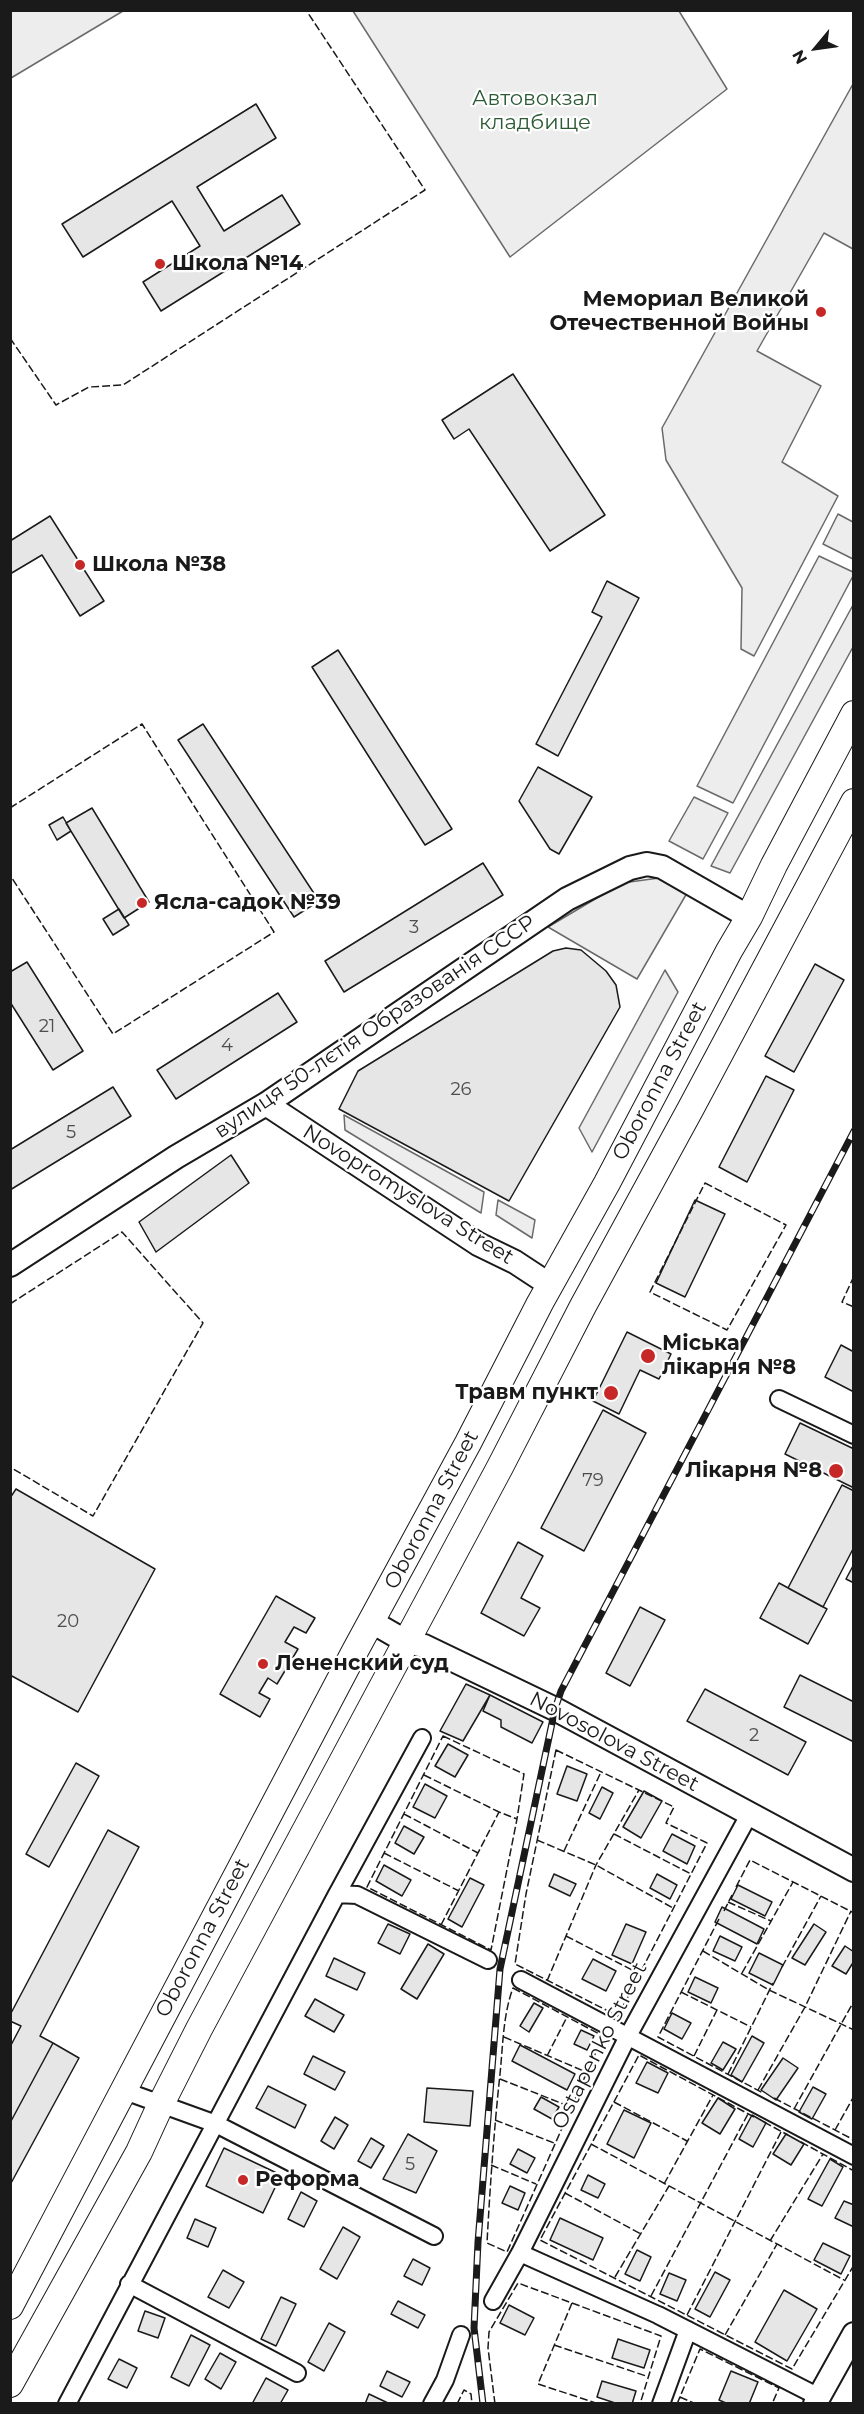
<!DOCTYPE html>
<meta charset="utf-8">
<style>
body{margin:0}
#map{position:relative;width:864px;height:2414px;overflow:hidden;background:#fff;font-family:Montserrat,sans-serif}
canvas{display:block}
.frame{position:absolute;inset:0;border:12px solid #1a1a1a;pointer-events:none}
.north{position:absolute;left:786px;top:18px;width:60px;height:60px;-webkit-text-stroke:4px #fff;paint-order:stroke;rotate:241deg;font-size:16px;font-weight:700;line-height:24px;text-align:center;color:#1a1a1a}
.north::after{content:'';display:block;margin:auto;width:21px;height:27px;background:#1a1a1a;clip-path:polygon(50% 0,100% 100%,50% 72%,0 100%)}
</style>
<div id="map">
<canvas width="864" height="2414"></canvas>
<div class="frame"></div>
<div class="north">N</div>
</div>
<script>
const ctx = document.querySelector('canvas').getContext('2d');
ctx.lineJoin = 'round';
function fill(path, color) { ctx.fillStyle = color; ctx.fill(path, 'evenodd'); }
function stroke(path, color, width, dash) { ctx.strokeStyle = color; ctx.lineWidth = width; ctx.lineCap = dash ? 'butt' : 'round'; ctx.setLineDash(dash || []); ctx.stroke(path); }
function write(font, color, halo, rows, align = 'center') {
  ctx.font = font + ' Montserrat,sans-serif'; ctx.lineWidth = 4.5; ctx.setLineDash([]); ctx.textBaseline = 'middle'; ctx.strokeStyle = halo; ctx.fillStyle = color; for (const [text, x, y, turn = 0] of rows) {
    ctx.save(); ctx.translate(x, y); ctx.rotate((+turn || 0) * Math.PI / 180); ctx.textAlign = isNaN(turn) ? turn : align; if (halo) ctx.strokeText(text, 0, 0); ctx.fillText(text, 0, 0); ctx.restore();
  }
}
const built = new Path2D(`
 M11,10H123V11L11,78Z
 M353,11H679L727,89L510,257Z
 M853,84V249L824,233L757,351L821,386L782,462L838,496L754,656L741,649L742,588L666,460L662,428Z
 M838,514L853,522V559L823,544Z
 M819,556L853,572V576L733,803L697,786Z
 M853,605V647L730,873L711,866Z
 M694,797L728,813L703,859L669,841Z
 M659,878L687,893L637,979L548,927L622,883Z
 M665,970L678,992L592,1152L579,1128Z
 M344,1115L484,1192L481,1213L345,1130Z
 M498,1200L535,1220L532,1238L496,1215Z`);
fill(built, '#ededed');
stroke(built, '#6a6a6a', 1.5);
const building = new Path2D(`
 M256,104L276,138L197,187L224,231L282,195L300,224L161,311L143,282L200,246L172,201L83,257L62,224Z
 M513,374L605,515L550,551L469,429L454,439L442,420Z
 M50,516L104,601L80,616L42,555L10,574V541Z
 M607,581L639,598L558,756L536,744L602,617L592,612Z
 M338,650L452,829L425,845L312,667Z
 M203,724L319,901L294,917L178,740Z
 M538,767L592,797L559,854L550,849L519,801Z
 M92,808L149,902L124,918L66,823Z
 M63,817L71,831L57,840L49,825Z
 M483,863L503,895L344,992L325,961Z
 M119,909L129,925L113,935L103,919Z
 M566,948L581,950L606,971L616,985L620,1007L509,1201L339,1109L358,1071L553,951Z
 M27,962L83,1051L53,1070L10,1002V972Z
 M815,964L844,980L794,1072L765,1056Z
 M278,993L297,1022L176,1099L157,1070Z
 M766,1076L794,1090L747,1182L719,1167Z
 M113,1087L131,1116L10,1190V1150Z
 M231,1155L249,1183L156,1252L139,1222Z
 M695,1200L725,1214L685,1297L656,1283Z
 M627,1332L671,1354L659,1379L640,1370L619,1414L593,1401Z
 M841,1345L854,1352V1392L825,1377Z
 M603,1410L646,1433L584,1551L541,1528Z
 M800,1423L854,1449V1488L785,1454Z
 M842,1485L854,1491V1547L823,1607L788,1588Z
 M16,1489L155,1569L78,1712L10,1675V1498Z
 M518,1542L543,1556L521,1598L540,1608L524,1636L481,1613Z
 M854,1564V1583L846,1579Z
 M779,1583L827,1609L808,1644L760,1618Z
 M276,1596L315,1618L306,1633L294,1627L285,1642L298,1649L277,1684L268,1678L259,1693L270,1699L260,1717L220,1694Z
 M640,1607L665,1620L630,1686L606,1673Z
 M800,1675L854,1702V1742L784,1707Z
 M466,1684L490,1695L463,1741L440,1731Z
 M705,1689L806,1742L788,1775L687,1721Z
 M490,1695L543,1722L532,1743L501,1727V1720L483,1711Z
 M448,1744L468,1755L455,1777L435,1766Z
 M76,1763L99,1776L49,1867L26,1854Z
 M567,1766L587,1774L577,1801L557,1794Z
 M425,1784L447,1796L435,1818L413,1807Z
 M602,1787L613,1793L600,1819L589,1813Z
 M644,1791L662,1801L641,1838L623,1827Z
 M404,1826L424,1837L414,1854L395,1843Z
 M108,1830L139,1847L40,2036L53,2043L10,2123V2047L21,2026L10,2021V2015Z
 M672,1834L695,1846L687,1864L663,1851Z
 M384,1865L411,1880L402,1896L376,1881Z
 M554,1874L576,1884L570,1896L549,1886Z
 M657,1874L677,1885L670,1899L650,1888Z
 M470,1878L484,1885L462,1927L448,1919Z
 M738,1885L772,1902L765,1916L731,1899Z
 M722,1907L764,1929L757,1944L715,1922Z
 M388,1924L410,1934L400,1954L378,1943Z
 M626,1924L646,1932L632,1964L612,1955Z
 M814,1924L826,1932L805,1965L792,1958Z
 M720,1936L742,1947L735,1961L713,1951Z
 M428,1944L444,1954L417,1999L401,1989Z
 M845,1946L854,1952V1961L846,1974L832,1966Z
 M759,1953L783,1965L773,1985L749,1973Z
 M334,1958L365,1973L357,1990L326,1976Z
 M593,1959L616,1971L606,1991L582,1979Z
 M695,1977L718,1988L711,2003L688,1992Z
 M315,1999L344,2015L334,2032L305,2016Z
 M534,2003L543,2008L529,2032L520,2026Z
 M672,2013L691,2023L682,2039L664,2029Z
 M581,2030L594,2036L587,2050L574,2044Z
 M752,2036L764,2043L742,2082L731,2075Z
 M723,2042L736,2049L723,2070L711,2063Z
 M53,2043L79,2058L10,2185V2123Z
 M520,2045L575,2074L567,2090L512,2061Z
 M313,2056L345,2072L335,2090L304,2074Z
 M783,2058L798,2068L776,2100L761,2090Z
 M647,2062L668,2073L658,2093L636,2083Z
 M268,2086L306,2105L295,2128L256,2108Z
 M813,2087L826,2094L812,2119L799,2112Z
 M427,2088L473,2091L470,2126L424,2122Z
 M541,2097L559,2107L552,2119L534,2109Z
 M718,2098L735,2109L720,2134L702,2123Z
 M624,2110L651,2123L634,2158L607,2144Z
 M752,2115L766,2123L753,2147L739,2139Z
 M335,2117L348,2125L334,2149L321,2141Z
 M408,2134L437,2151L416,2193L383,2179Z
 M786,2134L804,2144L791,2165L773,2154Z
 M371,2138L384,2146L371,2168L358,2161Z
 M224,2148L281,2175L263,2213L206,2186Z
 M518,2149L535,2158L527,2173L510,2164Z
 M830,2159L843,2167L822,2206L808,2199Z
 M588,2175L605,2184L598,2198L581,2190Z
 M510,2186L525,2193L518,2210L502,2203Z
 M301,2192L317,2201L304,2227L288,2219Z
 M844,2201L854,2205V2227L835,2218Z
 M560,2218L603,2238L593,2260L550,2240Z
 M195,2219L216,2228L208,2247L187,2238Z
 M343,2227L360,2237L337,2279L320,2269Z
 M823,2243L850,2256L841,2274L814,2260Z
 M637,2250L651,2257L640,2281L625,2274Z
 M413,2259L430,2268L422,2285L404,2276Z
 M223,2270L244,2282L229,2308L208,2297Z
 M715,2272L730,2280L710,2317L695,2309Z
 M669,2273L686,2280L677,2301L660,2294Z
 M784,2290L817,2309L787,2361L755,2342Z
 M281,2297L296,2304L276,2346L261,2339Z
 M398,2301L425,2315L418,2328L391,2314Z
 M509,2305L534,2318L525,2335L500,2323Z
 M145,2311L165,2318L158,2338L138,2331Z
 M329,2323L345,2332L324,2371L308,2362Z
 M191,2335L210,2345L189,2386L171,2377Z
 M618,2339L650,2350L644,2368L612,2358Z
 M220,2353L236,2362L221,2389L205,2379Z
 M119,2359L137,2368L127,2388L108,2379Z
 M387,2371L410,2382L402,2397L380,2386Z
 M731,2371L758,2382L749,2404H728L719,2400Z
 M266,2378L288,2390L280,2404H252Z
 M602,2381L636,2391L632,2404H618L597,2397Z
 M369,2394L390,2404H365Z`);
fill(building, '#e6e6e6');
stroke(building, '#1a1a1a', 1.5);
const street = new Path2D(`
 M779,1399L854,1435
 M337,1894L422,1738
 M521,1980L854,2156
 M122,2090L216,2124L434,2236
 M520,2253L658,2315L819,2397
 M129,2284L297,2373
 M493,2301L520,2253L628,2036L750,1813
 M67,2404L337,1894L357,1895L488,1960
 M432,2404L445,2380L461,2335
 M661,2404L688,2330`);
const secondary = new Path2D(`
 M266,1104L478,1244L515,1262L550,1285
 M10,1265L176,1157L266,1104L567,899L630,868L647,864L662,867L749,917
 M372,1622L405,1641L424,1646L555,1709L854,1870
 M815,2404L854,2334`);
const primary = new Path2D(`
 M10,2306L355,1651L468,1443L540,1303L607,1183L729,951L749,917L774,865L854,714
 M10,2384L139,2152L161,2104L199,2029L500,1467L583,1306L691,1108L854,802`);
stroke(street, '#1a1a1a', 20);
stroke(secondary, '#1a1a1a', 26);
stroke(primary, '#1a1a1a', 28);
stroke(street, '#fff', 16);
stroke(secondary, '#fff', 22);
stroke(primary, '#fff', 26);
const rail = new Path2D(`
 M483,2404L474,2328L478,2242L500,1969L555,1709L561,1691L854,1131`);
stroke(rail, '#1a1a1a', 7);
stroke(rail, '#fff', 4.5, [14]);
stroke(new Path2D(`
 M10,338L56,405L89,387L123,385L425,190L306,10
 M10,808L142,724L274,932L113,1034L10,875
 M705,1183L786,1225L727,1330L650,1292Z
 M854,1276L842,1302L854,1307
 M10,1304L122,1232L203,1323L93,1516L10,1467
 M443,1736L524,1774L517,1819L491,1950L367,1887Z
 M556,1750L674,1807L666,1823L707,1843L618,2016L515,1964L526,1894Z
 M424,1775L499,1812
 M404,1814L478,1853
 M614,1834L691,1874
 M537,1840L596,1865L673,1908
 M564,1851L601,1772
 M384,1853L459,1891
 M736,1887L750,1860L854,1913
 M728,1902L771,1921
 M724,1911L732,1895
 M719,1919L658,2037L763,2093
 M441,1925L499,1812L517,1819
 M566,1936L640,1974
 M703,1951L769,1990L854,2030
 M782,1967L821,1896
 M742,1973L793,1882
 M547,1981L596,1865L639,1790
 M513,1988L603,2036L507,2252L487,2243C490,2187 494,2130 500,2074C503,2045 503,2015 513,1988Z
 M681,1992L751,2027
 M504,2037L586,2072
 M547,2056L567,2017
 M694,2056L717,2010
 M728,2074L773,1983
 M500,2079L571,2107
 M758,2090L805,2007L851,1911
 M774,2098L854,2140
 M614,2102L687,2141
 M794,2109L854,2001
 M754,2117L639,2055L540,2240L792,2369L854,2265
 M495,2120L554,2143
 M764,2122L788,2135
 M835,2130L854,2096
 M801,2142L854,2171
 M591,2144L844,2280
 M491,2165L536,2184
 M664,2184L713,2095
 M565,2193L641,2234
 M770,2241L823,2154
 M615,2277L669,2186
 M651,2296L748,2114
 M572,2303L538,2384L599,2404
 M687,2315L781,2132
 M725,2335L777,2244
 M554,2345L649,2377
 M680,2397L696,2404
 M457,2404L464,2390L471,2394L472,2404
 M495,2404L488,2348L489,2332L518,2283L661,2336L640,2404
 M677,2404L700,2349L779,2388L772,2404`), '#1a1a1a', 1.5, [8, 3]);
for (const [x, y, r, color] of [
 [160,264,6,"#c62828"],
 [821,312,6,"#c62828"],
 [80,565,6,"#c62828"],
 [142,903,6,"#c62828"],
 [648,1356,8,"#c62828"],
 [611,1393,8,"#c62828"],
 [836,1471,8,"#c62828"],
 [263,1664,6,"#c62828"],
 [243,2180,6,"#c62828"]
]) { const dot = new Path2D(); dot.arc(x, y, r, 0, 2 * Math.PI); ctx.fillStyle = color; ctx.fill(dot); stroke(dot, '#fff', 2); }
write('18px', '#4d4d4d', null, [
 ["3",414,928],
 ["21",47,1027],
 ["4",227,1046],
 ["26",461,1090],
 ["5",71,1133],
 ["79",593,1481],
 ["20",68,1622],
 ["2",754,1736],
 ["5",410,2165]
]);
write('21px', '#2b5a34', '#fff', [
 ["Автовокзал",535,99],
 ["кладбище",535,123]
]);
write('bold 21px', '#1a1a1a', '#fff', [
 ["Школа №14",172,264],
 ["Мемориал Великой",809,300,"right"],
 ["Отечественной Войны",809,324,"right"],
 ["Школа №38",92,565],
 ["Ясла-садок №39",154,903],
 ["Міська",662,1344],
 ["лікарня №8",662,1368],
 ["Травм пункт",598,1393,"right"],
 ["Лікарня №8",822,1471,"right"],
 ["Лененский суд",275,1664],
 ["Реформа",255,2180]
], 'left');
write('21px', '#1a1a1a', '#fff', [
 ["вулиця 50-лєтія Образованія СССР",375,1027,-34],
 ["Oboronna Street",660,1081,-62],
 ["Novopromyslova Street",408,1195,32],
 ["Oboronna Street",432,1510,-62],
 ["Novosolova Street",614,1742,28],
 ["Oboronna Street",203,1938,-62],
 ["Ostapenko Street",600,2046,-63]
]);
</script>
